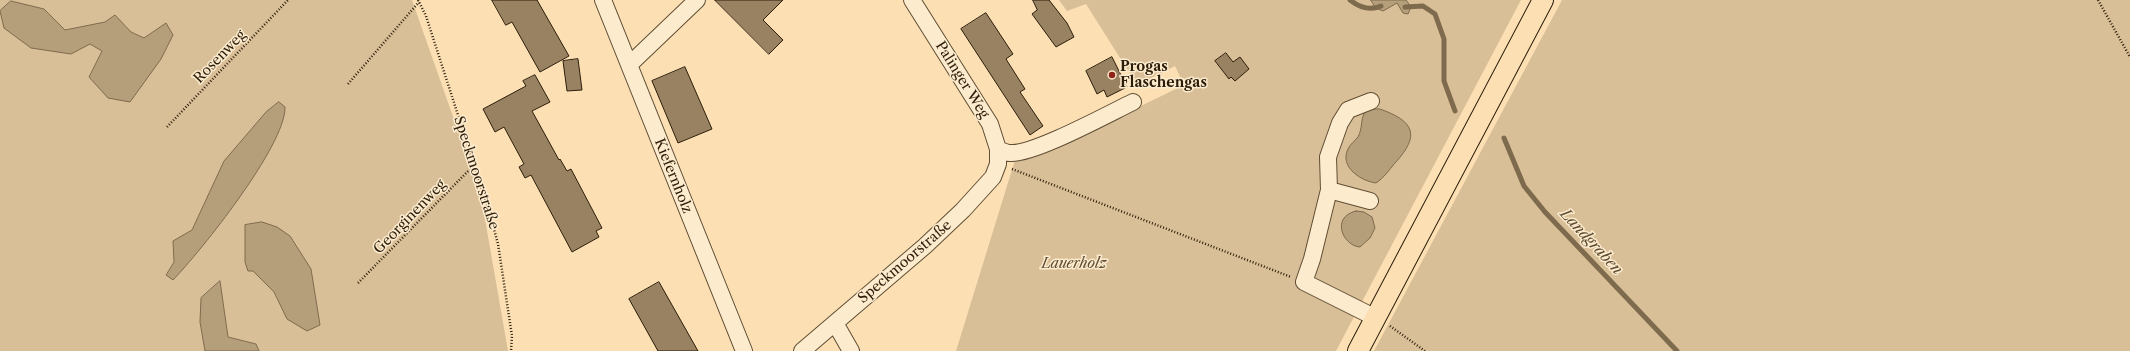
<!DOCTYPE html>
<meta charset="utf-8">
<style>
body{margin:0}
canvas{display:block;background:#fce0b4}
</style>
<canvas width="2130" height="351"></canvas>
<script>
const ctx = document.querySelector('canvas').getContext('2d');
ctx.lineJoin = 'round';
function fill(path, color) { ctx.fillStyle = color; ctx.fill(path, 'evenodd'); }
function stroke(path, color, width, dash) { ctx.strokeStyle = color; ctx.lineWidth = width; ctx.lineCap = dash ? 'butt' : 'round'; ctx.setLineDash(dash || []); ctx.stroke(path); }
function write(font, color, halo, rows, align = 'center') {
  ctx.font = font + ' "Libre Caslon Text",serif'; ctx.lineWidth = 3; ctx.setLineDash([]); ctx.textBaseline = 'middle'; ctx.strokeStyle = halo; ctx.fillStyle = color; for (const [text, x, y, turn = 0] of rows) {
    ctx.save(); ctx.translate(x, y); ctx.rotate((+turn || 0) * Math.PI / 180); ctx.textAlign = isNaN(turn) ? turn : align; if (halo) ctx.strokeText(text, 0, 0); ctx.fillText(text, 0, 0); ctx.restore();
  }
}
fill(new Path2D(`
 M0,0H412L481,196L508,351H259L256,344L228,337L220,281L200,322L205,351H0ZM44,9L65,30L105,22L115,15L131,32L144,38L166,23L89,77L102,51L90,44L70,54ZM266,112L198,250L173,280L166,274L174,262L173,241L192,230L224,161ZM290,236L311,269L320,325L287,319L274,292L253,271Z
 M1059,0H1371L1376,8L1397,3L1403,13L1411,7L1406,0H1521L1336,351H956L1015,160L1046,152L1184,85L1175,66L1137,85L1086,4L1067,11ZM1226,53L1233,62L1240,58L1249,69L1235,81L1231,77L1229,79L1215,62Z
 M1562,0H2130V351H1374Z`), '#d9bf97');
const water = new Path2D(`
 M1371,0H1406L1411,7L1408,14L1403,13L1397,3L1383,11L1376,8Z
 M11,1L44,9L65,30L105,22L115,15L131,32L144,38L166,23L173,35L161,59L130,102L108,98L89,77L102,51L90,44L71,54L31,48L4,28L0,11Z
 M279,102L285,107C286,145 201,251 173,280L166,275L174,262L173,241L192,230L224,161L266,112Z
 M1380,109C1414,121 1421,135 1395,163C1389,170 1384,178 1376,183C1361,181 1339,167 1348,149C1350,144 1355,141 1358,137C1363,128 1360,118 1366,110Z
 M1356,211L1364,212L1372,217L1375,228L1370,238L1360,247C1343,246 1330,217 1356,211Z
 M262,222L277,227L290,236L311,269L320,325L307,331L287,319L274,292L253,271H248L245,262V225Z
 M220,281L228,337L256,344L259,351H205L200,322L201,298Z`);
fill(water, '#b59e7a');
stroke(water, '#7e6a4d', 1);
stroke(new Path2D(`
 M1350,0C1359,7 1370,11 1381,6
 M1405,7L1423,6L1435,14L1444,39V81L1455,111
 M1504,138L1524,186L1545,212L1677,351`), '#7e6a4d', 5);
const building = new Path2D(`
 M492,0H537L569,56L540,72L512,22L506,25Z
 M715,0H783L763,20L783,40L769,54Z
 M1033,0H1049L1067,23L1074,37L1056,47L1032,14L1037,10Z
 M986,13L1013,54L1006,59L1025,89L1020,92L1043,126L1030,135L961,29Z
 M1226,53L1233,62L1240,57L1249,69L1235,81L1231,77L1229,79L1215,61Z
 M1112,57L1127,87L1107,97L1104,90L1097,94L1086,71Z
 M578,59L582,90L567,91L563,61Z
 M685,67L712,129L678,143L652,81Z
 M535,75L550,102L532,111L559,160L560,159L567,171L571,169L602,228L596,231L599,237L572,252L531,175L525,178L519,167L524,164L504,127L495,132L483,109L526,86L523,81Z
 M659,282L698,351H658L629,299Z`);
fill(building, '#988262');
stroke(building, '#2c1d0a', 1);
const minor = new Path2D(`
 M603,0L744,351
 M629,65L697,0
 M998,149C1002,151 1006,153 1010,153C1033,155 1108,114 1133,102
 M1329,190L1328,157L1340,123L1348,110L1371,101
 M1370,201L1329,190L1312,259L1304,282L1376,318
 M835,323L851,351
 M802,351L925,246L963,210L993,177L998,164V149L990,124L912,0`);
const major = new Path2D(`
 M1358,351L1543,0`);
stroke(minor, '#604e34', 18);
stroke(major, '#2c1d0a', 22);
stroke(new Path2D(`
 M418,0L426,16L490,214L498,244L512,336L511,351
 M2098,0L2130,57
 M348,84L419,2
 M167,127L288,0
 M1012,169L1291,277
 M358,283L475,164
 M1390,326L1425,351`), '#2c1d0a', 2.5, [1, 2]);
stroke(minor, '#fdebce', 16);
stroke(major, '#fce0b4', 20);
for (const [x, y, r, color] of [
 [1112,75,4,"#8f2418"]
]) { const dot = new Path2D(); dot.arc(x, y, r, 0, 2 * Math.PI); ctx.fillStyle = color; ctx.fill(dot); stroke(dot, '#fdebce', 1.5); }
write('14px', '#2c1d0a', '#fdebce', [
 ["Rosenweg",220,57,-46],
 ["Palinger Weg",962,80,58],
 ["Speckmoorstraße",476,173,72],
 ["Kiefernholz",673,176,68],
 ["Georginenweg",410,217,-46],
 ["Speckmoorstraße",905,262,-41]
]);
write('bold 14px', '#2c1d0a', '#fdebce', [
 ["Progas",1120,67],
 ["Flaschengas",1120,83]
], 'left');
write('italic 14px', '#604e34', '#fdebce', [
 ["Lauerholz",1074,264]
]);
write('italic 15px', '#5c4a31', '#fdebce', [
 ["Landgraben",1591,242,47]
]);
</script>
